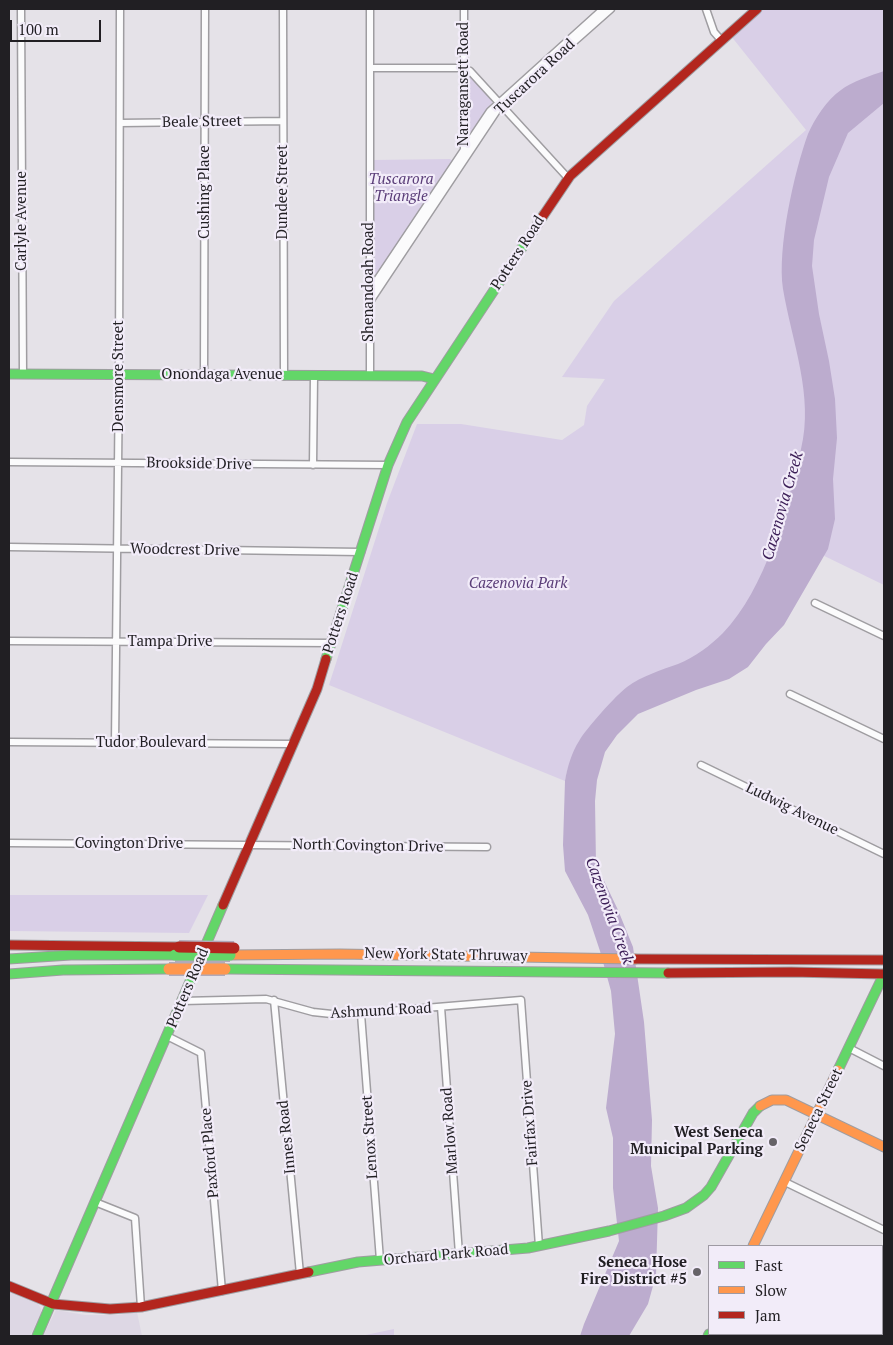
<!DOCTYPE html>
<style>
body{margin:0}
#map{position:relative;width:893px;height:1345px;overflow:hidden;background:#e5e2e8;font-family:"PT Serif",serif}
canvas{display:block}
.frame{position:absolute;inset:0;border:10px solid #211f23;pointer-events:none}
.legend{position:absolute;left:708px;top:1245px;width:175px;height:90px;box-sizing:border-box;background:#f2ecf9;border:1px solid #9e9aa3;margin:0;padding:6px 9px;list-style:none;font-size:15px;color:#211f23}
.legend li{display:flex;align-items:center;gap:10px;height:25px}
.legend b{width:25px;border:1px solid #9e9aa3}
.scale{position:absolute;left:10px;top:20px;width:91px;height:22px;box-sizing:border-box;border:2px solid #211f23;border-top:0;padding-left:6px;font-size:15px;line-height:18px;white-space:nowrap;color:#211f23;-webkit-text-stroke:4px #f2ecf9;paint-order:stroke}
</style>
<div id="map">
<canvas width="893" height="1345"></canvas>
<div class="frame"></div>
<ul class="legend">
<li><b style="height:6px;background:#63d668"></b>Fast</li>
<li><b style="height:6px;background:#ff974d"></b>Slow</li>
<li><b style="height:6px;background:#b3261e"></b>Jam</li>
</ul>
<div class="scale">100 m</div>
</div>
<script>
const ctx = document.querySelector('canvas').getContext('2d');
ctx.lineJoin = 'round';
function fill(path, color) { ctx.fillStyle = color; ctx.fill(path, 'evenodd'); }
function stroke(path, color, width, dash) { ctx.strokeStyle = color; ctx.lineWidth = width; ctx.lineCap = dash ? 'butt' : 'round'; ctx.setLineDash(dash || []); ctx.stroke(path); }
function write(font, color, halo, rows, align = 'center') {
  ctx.font = font + ' "PT Serif",serif'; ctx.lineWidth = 4.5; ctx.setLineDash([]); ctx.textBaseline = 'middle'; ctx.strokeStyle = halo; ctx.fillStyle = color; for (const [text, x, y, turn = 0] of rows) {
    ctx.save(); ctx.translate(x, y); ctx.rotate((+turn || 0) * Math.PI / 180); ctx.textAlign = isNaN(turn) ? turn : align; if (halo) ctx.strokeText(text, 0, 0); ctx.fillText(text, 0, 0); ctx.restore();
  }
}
fill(new Path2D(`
 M9,1290L34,1300L38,1303L41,1309V1313L30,1336H9Z
 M56,1310L85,1315H117L137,1312L142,1336H43Z`), '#ddd7e4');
fill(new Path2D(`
 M761,9H884V585L812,550L709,654L601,715L579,741L567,771L565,781L329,685L387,503L417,424H461L562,440L584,425L587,406L605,379L562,377L614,301L806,130L731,36Z
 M470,76L493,102L471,133L468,131L467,78Z
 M450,159L453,161L378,273L375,274L373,273L374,160Z
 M9,895H208L189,933L9,931Z
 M394,1329V1336H361Z`), '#d9cfe7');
fill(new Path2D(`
 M884,71V103L848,133L829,177L814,240L812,266L819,314L829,361L835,399L837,438L833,479L835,519L828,549L784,625L766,644L748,667L729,679L696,690L638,714L617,735L605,752L597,780L595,801L596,864L618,910L633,947L644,1022L652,1120L651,1166L658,1208L656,1275L648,1304L629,1336H580L584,1324L619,1241L613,1188V1138L606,1108L615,1034L611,991L600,951L588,915L565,871L563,845L565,781C567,768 572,752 579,741C585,730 617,694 627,687C642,676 661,670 678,664C695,657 710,646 723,633C765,590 788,506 801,449C814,396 792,342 783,289C777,249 794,172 808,134C815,118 827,100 841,90C851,82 872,75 884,71Z`), '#bcacce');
const street = new Path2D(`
 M21,9L23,374
 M283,9L284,376
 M706,9L714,32L721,40
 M370,68H464L470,71L568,178
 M120,123L283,121
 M464,149V9
 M369,292L490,111L603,9
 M369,303L498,109L611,9
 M204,375L205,9
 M370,376V9
 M9,462L388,465
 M313,465L314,376
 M9,547L361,552
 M815,603L884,636
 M9,641L332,643
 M790,694L884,739
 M9,742L293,744
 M115,743L119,374L120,9
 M701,765L884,854
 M9,843L487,847
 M274,1000L300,1274
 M182,1001L266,999L313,1012L341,1015L521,1000L539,1246
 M441,1007L459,1254
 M361,1014L380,1260
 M167,1036L201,1053L222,1291
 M849,1048L884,1066
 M785,1182L884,1230
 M95,1202L135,1218L141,1307
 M882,1312L884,1313
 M753,1334L758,1336`);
const fast = new Path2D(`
 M9,374L422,376L434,379
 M326,659L388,465L407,422L543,216
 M9,959L71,955H175
 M225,969L668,973
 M9,974L63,970L169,969
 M838,1070L884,974
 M309,1272L358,1262L528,1248L609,1231L664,1216L686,1208L704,1195L711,1187L753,1113L760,1106
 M37,1336L223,905
 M708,1336L709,1334`);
const slow = new Path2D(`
 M230,955L340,954L635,959
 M760,1106L772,1100H786L884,1147
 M753,1246L838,1070`);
const jam = new Path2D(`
 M543,216L570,176L757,9
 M223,905L317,689L326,659
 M9,945L179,947
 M635,959L884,960
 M668,973L791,972L884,974
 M9,1286L53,1304L110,1309L141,1307L309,1272`);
stroke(street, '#9f9da1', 9);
stroke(fast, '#9f9da1', 11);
stroke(slow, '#9f9da1', 11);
stroke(jam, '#9f9da1', 11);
stroke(street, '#fbfbfc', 6);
stroke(fast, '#63d668', 9);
stroke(slow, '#ff974d', 9);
stroke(jam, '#b3261e', 9);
const fastBridge = new Path2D(`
 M175,955H230`);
const slowBridge = new Path2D(`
 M169,969H225`);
const jamBridge = new Path2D(`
 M179,947L234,948`);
stroke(fastBridge, '#b1a9b9', 14, []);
stroke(slowBridge, '#b1a9b9', 14, []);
stroke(jamBridge, '#b1a9b9', 14, []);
stroke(fastBridge, '#63d668', 11);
stroke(slowBridge, '#ff974d', 11);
stroke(jamBridge, '#b3261e', 11);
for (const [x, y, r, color] of [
 [773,1142,5,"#666368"],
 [697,1272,5,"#666368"]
]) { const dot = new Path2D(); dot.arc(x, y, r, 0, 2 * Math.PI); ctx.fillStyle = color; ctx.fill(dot); stroke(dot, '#f2ecf9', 2); }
write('15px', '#211f23', '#f2ecf9', [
 ["Tuscarora Road",535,77,-43],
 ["Narragansett Road",464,84,-90],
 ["Beale Street",202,122,-1],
 ["Cushing Place",205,192,-90],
 ["Dundee Street",283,192,-90],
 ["Carlyle Avenue",22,221,-90],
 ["Potters Road",518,253,-57],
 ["Shenandoah Road",369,282,-90],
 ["Onondaga Avenue",222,375],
 ["Densmore Street",119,376,-90],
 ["Brookside Drive",199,464,1],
 ["Woodcrest Drive",185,550,1],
 ["Potters Road",341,613,-72],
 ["Tampa Drive",170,642],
 ["Tudor Boulevard",151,743],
 ["Ludwig Avenue",792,809,26],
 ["Covington Drive",129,844],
 ["North Covington Drive",368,846,1],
 ["New York State Thruway",446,955,1],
 ["Potters Road",188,988,-67],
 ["Ashmund Road",381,1011,-3],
 ["Seneca Street",819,1110,-64],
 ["Fairfax Drive",530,1123,-94],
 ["Marlow Road",450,1131,-94],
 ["Innes Road",287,1137,-96],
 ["Lenox Street",370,1137,-94],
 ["Paxford Place",210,1153,-95],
 ["Orchard Park Road",446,1255,-5]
]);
write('italic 15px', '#5a3d78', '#f2ecf9', [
 ["Tuscarora",401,180],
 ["Triangle",401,197],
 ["Cazenovia Park",518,584]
]);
write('bold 15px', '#211f23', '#f2ecf9', [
 ["West Seneca",763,1133],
 ["Municipal Parking",763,1150],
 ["Seneca Hose",687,1263],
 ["Fire District #5",687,1280]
], 'right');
write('italic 16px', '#3b1d56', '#f2ecf9', [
 ["Cazenovia Creek",783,506,-74],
 ["Cazenovia Creek",609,911,70]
]);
</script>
